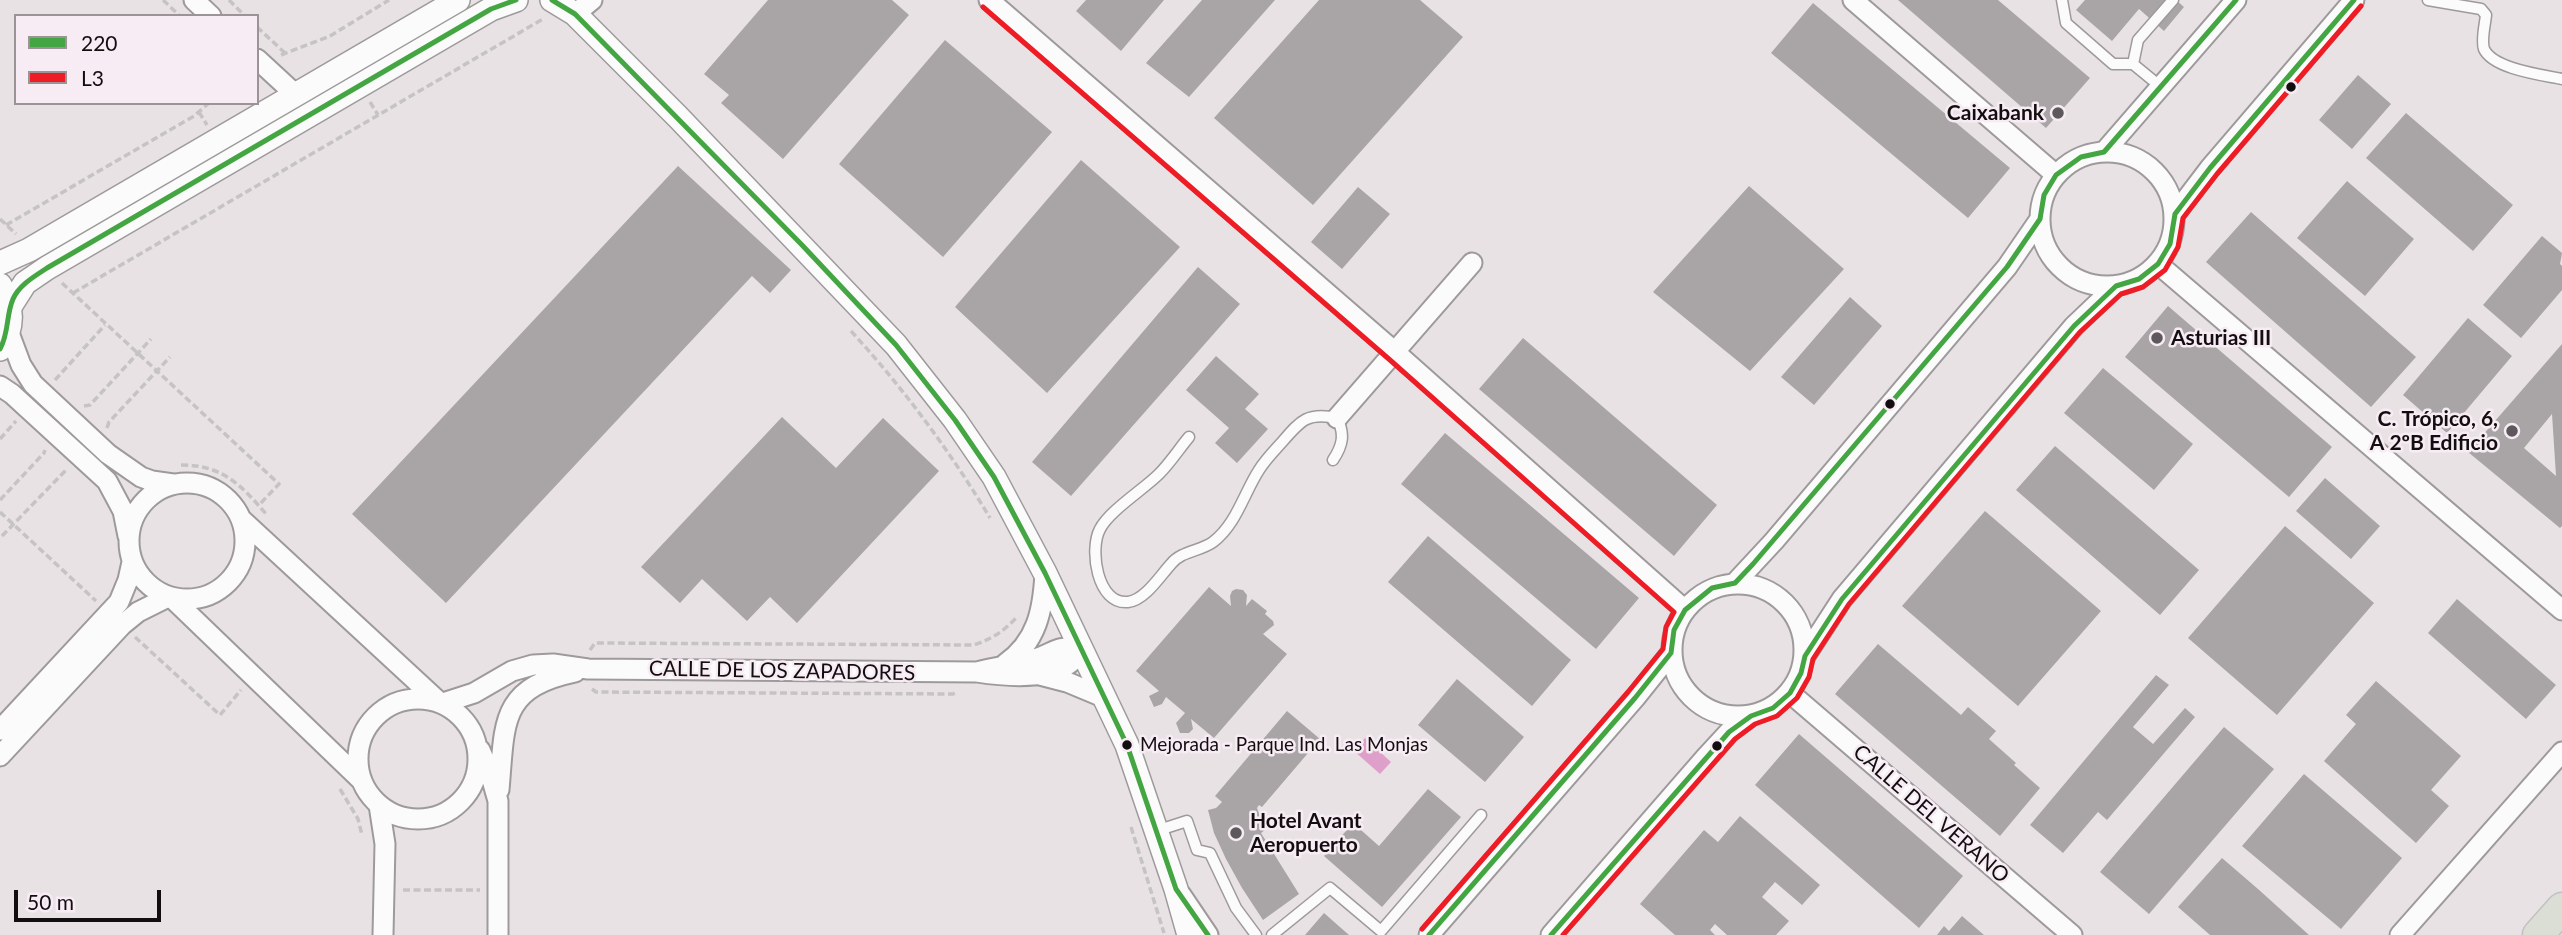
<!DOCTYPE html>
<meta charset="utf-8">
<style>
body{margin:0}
#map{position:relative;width:2562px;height:935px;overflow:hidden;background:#e8e2e5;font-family:Lato,sans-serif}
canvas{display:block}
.legend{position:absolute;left:14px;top:14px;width:245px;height:91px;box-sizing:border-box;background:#f8ecf4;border:2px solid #9c9399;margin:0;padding:9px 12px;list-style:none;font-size:21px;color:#120e10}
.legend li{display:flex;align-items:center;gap:14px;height:35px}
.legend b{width:35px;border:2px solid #9c9399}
.scale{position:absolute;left:14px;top:890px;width:147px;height:32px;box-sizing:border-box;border:4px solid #120e10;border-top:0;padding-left:9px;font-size:21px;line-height:24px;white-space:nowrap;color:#120e10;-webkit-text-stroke:5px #f8ecf4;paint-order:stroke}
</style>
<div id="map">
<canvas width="2562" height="935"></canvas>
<ul class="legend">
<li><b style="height:9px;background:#44a642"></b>220</li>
<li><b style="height:9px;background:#ee1c25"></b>L3</li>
</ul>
<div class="scale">50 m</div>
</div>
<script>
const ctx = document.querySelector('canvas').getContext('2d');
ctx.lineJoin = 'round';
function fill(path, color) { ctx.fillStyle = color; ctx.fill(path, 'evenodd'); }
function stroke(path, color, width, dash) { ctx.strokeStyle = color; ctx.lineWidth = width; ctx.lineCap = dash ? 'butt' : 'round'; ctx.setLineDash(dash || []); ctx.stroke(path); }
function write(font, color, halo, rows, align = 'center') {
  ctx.font = font + ' Lato,sans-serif'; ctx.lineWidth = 5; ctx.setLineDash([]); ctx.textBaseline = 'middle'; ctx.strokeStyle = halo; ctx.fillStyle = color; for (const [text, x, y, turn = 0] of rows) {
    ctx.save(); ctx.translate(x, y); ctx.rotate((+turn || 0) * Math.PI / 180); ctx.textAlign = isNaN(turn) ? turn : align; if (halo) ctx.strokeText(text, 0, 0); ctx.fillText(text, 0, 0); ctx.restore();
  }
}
fill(new Path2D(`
 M1365,738L1391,762L1380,774L1354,751Z`), '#dea0ca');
fill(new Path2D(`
 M768,0H892L909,15L783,159L721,103L729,95L704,74Z
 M1086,0H1164L1121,51L1076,11Z
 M1202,0H1275L1189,97L1146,63Z
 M1319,0H1420L1463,37L1313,205L1214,118Z
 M1898,0H1998L2090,78L2046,128Z
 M2085,0H2176L2184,7L2164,31L2139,9L2112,41L2076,10Z
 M1813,3L2010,168L1968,218L1771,53Z
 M945,40L1052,132L943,257L839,164Z
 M2358,75L2391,104L2352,149L2319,120Z
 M2406,113L2513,205L2473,251L2366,158Z
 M1081,160L1180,247L1047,393L955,307Z
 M678,166L791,270L770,293L752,276L446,603L352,514Z
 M2347,181L2414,239L2365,296L2297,238Z
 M1749,186L1844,269L1750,371L1653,292Z
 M1358,187L1390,214L1342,269L1311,242Z
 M2251,212L2416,357L2371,407L2206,262Z
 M2542,236L2562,253L2560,264L2562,266V290L2521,338L2483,305Z
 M1198,267L1240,304L1071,496L1032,462Z
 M1850,297L1882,326L1814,405L1781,377Z
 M2168,306L2332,447L2289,497L2125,357Z
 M2468,318L2512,356L2447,433L2403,395Z
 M1523,338L1717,505L1674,556L1479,389Z
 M2562,344V526L2560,528L2468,452ZM2552,414L2556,476L2524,448Z
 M1216,356L1259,394L1245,409L1268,429L1237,463L1215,443L1229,428L1186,390Z
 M2103,368L2193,444L2154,490L2064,413Z
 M782,417L836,468L883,418L939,471L797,623L770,597L747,621L702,579L680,603L641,567Z
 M1445,433L1639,598L1596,649L1401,484Z
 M2055,446L2199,570L2160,615L2016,490Z
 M2325,478L2380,526L2351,559L2296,511Z
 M1985,511L2101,611L2018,706L1902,606Z
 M2285,526L2374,603L2277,715L2188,638Z
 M1428,536L1571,660L1532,706L1388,582Z
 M1209,587L1231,606L1230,596L1232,591L1236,589L1243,590L1247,595L1246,606L1252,599L1267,611L1265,614L1273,621L1274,625L1263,634L1287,654L1214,738L1191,719L1193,729L1189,733H1180L1176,723L1185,713L1166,697L1162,704L1154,707L1149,696L1159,691L1136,671Z
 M2457,599L2556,685L2526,719L2428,633Z
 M1878,644L1961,715L1968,707L1996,731L1989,739L2016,763L2014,765L2040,788L2000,836L1835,694Z
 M2156,675L2169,685L2133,727L2153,744L2185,708L2195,717L2107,820L2098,812L2063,853L2030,825Z
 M1457,679L1524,737L1485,782L1418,725Z
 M2376,681L2461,756L2431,790L2449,806L2416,843L2324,761L2356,724L2346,715Z
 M1287,711L1320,739L1262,807L1259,805L1257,808L1265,830L1261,833L1299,894L1263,920L1242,888L1226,859L1214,833L1208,810L1216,808L1222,802L1215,796Z
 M2224,727L2274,769L2149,914L2100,872Z
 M1799,734L1963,876L1919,928L1755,785Z
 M2304,774L2402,858L2341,929L2242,846Z
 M1428,789L1461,817L1382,907L1324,856L1353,823L1379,846Z
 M1740,816L1820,885L1802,905L1775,882L1762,897L1789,921L1776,935H1727L1715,924L1710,930L1715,935H1675L1640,904L1704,830L1718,842Z
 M2222,858L2258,889L2309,935H2210L2178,907Z
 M1324,913L1349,935H1305Z
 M1962,916L1984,935H1937L1944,926L1949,931Z`), '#a9a5a7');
const service = new Path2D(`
 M2062,0L2066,23L2113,64H2133L2161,87
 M2428,0L2481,9L2486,15C2485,25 2481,40 2484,49C2493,69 2543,75 2562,79
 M2133,64L2138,40L2173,0
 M1189,437C1179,449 1170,463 1159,474C1144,489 1109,511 1100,529C1089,549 1097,605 1128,602C1145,600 1160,576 1171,564C1181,551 1201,551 1213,542C1236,525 1244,493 1259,470C1265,460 1275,450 1283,441C1301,420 1308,412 1337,418C1345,434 1343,445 1333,460
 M1156,831L1187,821L1197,850L1210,853L1236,908L1256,935
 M1272,935L1330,888L1381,931L1481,815`);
const minor = new Path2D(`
 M194,0L211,16
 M989,0L1396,353L1685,610
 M1853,0L2056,175
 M575,14L592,0
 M257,59L296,95
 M2104,152L2236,0
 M2040 219a67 67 0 1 1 134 0a67 67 0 1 1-134 0Z
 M2175,214L2210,168L2354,0
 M2158,264L2562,610
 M9,333L21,365L33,384L108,454L141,477L152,481L173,484
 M0,386L12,394L107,481L123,511L128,536
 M1337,418L1472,263
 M129 541a58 58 0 1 1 116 0a58 58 0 1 1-116 0Z
 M241,519L438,701
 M1735,583L1774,541L2007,267L2040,219
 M1672 650a66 66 0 1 1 132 0a66 66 0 1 1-132 0Z
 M173,599L361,780
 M1805,656L1842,599L2074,326L2116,286
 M1005,664C1037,642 1043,610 1045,573
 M1040,675L1067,682L1103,697
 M1790,693L2072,935
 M358 759a60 60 0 1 1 120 0a60 60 0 1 1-120 0Z
 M443,703L474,693L512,671L533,665L553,664L588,669L977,672C1003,676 1048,681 1070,663C1074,660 1077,653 1080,649C1053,645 1055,654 1032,660C1014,665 995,667 977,672
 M0,730L119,602L128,580L132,562
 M480,750L490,773L498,801V935
 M0,756L122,625L138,612L168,597
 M499,790C505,723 499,688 575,672
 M379,805L385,844L383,935
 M1181,895L1208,935
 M1429,935L1635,698L1671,653
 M1551,935L1705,758L1729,732L1751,716
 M2400,935L2562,752`);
const tertiary = new Path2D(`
 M552,0L575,14L678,117L896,345L955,420L994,477L1045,573L1127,745L1176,889L1189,935
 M0,263L29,250L458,0
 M0,285C14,307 14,327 0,349
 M11,305L25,283L47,268L491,9L516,0`);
const primary = new Path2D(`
 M2538,935L2562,908`);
stroke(service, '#9e9a9c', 13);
stroke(minor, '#9e9a9c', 23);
stroke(tertiary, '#9e9a9c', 26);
stroke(primary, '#c3c0c1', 33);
stroke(new Path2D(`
 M163,0L180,16
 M229,0L245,16
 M257,27L285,53
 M281,55L330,36L389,0
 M370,102L378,115
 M199,112L207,125
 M0,219L16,234
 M6,225L194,116L209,103
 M62,283L279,484L259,505
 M73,293L543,19
 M851,331C904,389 950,451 990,518
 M55,380L105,325
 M84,406L90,405L151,339
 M107,428L109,422L170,357
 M0,439L16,421
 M181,465C223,465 241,485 267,515
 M0,500L44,453L45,450
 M0,512L96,601
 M2,536L66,470
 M135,637L220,715L241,690
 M590,650L595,643L974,645C992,639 1004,631 1017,617
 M592,689L596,692L953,694L957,692
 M340,789L358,819L362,835
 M1131,827L1164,933
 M403,890H480`), '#c6c3c4', 3.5, [7, 3.5]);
stroke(service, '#fcfbfb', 10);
stroke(minor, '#fcfbfb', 19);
stroke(tertiary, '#fcfbfb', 23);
stroke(primary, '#daded4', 30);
stroke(new Path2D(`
 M552,0L575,14L802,245L896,345L955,420L994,477L1045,573L1127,745L1176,889L1208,935
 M0,349C9,333 6,315 13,299C19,285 35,276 47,268L491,9L516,0
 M1429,935L1635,698L1671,653L1674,630L1685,610L1712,588L1735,583L1753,564L2007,267L2040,219L2044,195L2056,175L2081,157L2104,152L2236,0
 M1551,935L1729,732L1751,716L1773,708L1790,693L1801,673L1805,656L1842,599L2074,326L2116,286L2139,279L2158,264L2170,244L2175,214L2210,168L2354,0`), '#44a642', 5);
stroke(new Path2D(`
 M983,7L1390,360L1674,612L1666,627L1663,649L1628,692L1422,929
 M1563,935L1735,739L1755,724L1777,716L1797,698L1809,677L1813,659L1849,604L2080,332L2121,294L2143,287L2165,270L2178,247L2183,218L2217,174L2361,6`), '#ee1c25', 5);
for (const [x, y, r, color] of [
 [2291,87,6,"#120e10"],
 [2058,113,7,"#5d585b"],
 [2157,338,7,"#5d585b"],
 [1890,404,6,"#120e10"],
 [2512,431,7,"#5d585b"],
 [1127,745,6,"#120e10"],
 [1717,746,6,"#120e10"],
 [1236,833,7,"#5d585b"]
]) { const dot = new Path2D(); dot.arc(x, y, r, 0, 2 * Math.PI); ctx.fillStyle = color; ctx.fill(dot); stroke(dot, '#f8ecf4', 2.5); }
write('19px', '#120e10', '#f8ecf4', [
 ["Mejorada - Parque Ind. Las Monjas",1140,745]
], 'left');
write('bold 21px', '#120e10', '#f8ecf4', [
 ["Caixabank",2044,113],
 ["Asturias III",2171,338,"left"],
 ["C. Trópico, 6,",2498,419],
 ["A 2ºB Edificio",2498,443],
 ["Hotel Avant",1250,821,"left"],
 ["Aeropuerto",1250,845,"left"]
], 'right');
write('21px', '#120e10', '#f8ecf4', [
 ["CALLE DE LOS ZAPADORES",782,671,1],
 ["CALLE DEL VERANO",1931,814,41]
]);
</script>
